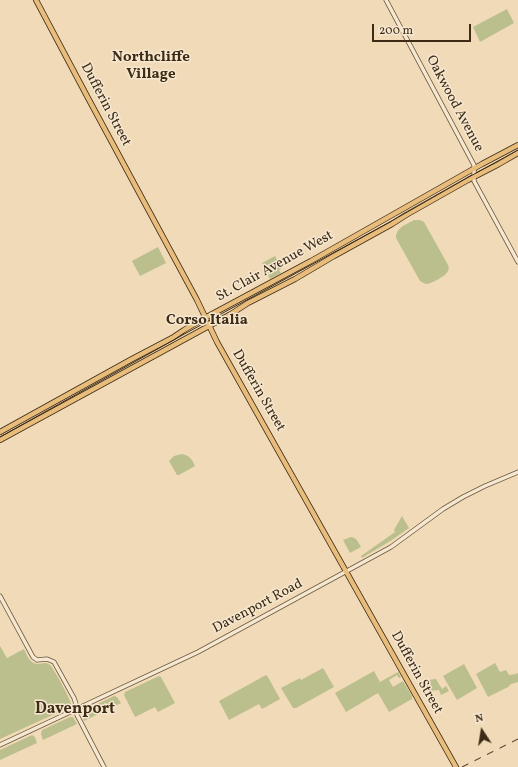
<!DOCTYPE html>
<style>
body{margin:0}
#map{position:relative;width:518px;height:767px;overflow:hidden;background:#f1dab7;font-family:Vollkorn,serif}
canvas{display:block}
.north{position:absolute;left:462px;top:711px;width:40px;height:40px;-webkit-text-stroke:3px #f6e7d0;paint-order:stroke;rotate:348deg;font-size:11px;font-weight:700;line-height:16px;text-align:center;color:#3d2b16}
.north::after{content:'';display:block;margin:auto;width:14px;height:18px;background:#3d2b16;clip-path:polygon(50% 0,100% 100%,50% 72%,0 100%)}
.scale{position:absolute;left:372px;top:24px;width:99px;height:18px;box-sizing:border-box;border:2px solid #3d2b16;border-top:0;padding-left:5px;font-size:12px;line-height:14px;white-space:nowrap;color:#3d2b16;-webkit-text-stroke:3px #f6e7d0;paint-order:stroke}
</style>
<div id="map">
<canvas width="518" height="767"></canvas>
<div class="north">N</div>
<div class="scale">200 m</div>
</div>
<script>
const ctx = document.querySelector('canvas').getContext('2d');
ctx.lineJoin = 'round';
function fill(path, color) { ctx.fillStyle = color; ctx.fill(path, 'evenodd'); }
function stroke(path, color, width, dash) { ctx.strokeStyle = color; ctx.lineWidth = width; ctx.lineCap = dash ? 'butt' : 'round'; ctx.setLineDash(dash || []); ctx.stroke(path); }
function write(font, color, halo, rows, align = 'center') {
  ctx.font = font + ' Vollkorn,serif'; ctx.lineWidth = 3; ctx.setLineDash([]); ctx.textBaseline = 'middle'; ctx.strokeStyle = halo; ctx.fillStyle = color; for (const [text, x, y, turn = 0] of rows) {
    ctx.save(); ctx.translate(x, y); ctx.rotate((+turn || 0) * Math.PI / 180); ctx.textAlign = isNaN(turn) ? turn : align; if (halo) ctx.strokeText(text, 0, 0); ctx.fillText(text, 0, 0); ctx.restore();
  }
}
fill(new Path2D(`
 M507,9L514,23L480,42L473,27Z
 M414,220H420L424,222L448,265C449,267 449,268 448,271C446,276 431,284 426,284C423,283 422,282 420,281L396,238C396,227 406,225 414,220Z
 M158,247L166,263L140,276L132,261Z
 M275,256L282,268L279,270L281,273L270,279L262,263Z
 M182,454C190,456 192,459 195,466L179,475H177L169,461L174,456Z
 M402,516L409,528L392,540L362,558L361,556L395,532L394,530Z
 M351,537C357,538 358,542 361,547L350,553L343,540Z
 M0,646L7,658L24,649C26,653 28,659 32,662C38,667 44,660 50,665C54,669 70,698 71,704L70,707L0,739Z
 M495,663L500,672L506,670L509,675L516,674L518,673V682L511,684L508,687L488,697L476,674Z
 M464,664L477,688L457,700L443,676Z
 M323,668L334,687L296,708H293L281,688L300,678L301,680Z
 M374,671L380,682L398,672L401,677L399,678L397,675L389,680L393,687L403,681L412,696V699L389,712L378,693L346,712L335,693Z
 M266,675L268,677L280,699L262,709L259,704L229,720L219,701Z
 M159,676L161,677L175,703L158,712L155,707L135,717L124,695L125,692Z
 M436,679L442,689L446,686L449,691L441,695L439,690L429,691L428,680Z
 M114,696L117,697L121,703L84,721L82,714L83,711Z
 M70,717H73L77,724L43,740L41,734L42,730Z
 M32,735L35,737L37,743L0,760V750Z`), '#bbbf8d');
const minor = new Path2D(`
 M386,0L474,165V181L518,262
 M0,596L33,657L37,660L47,659L54,662L74,698L76,704L77,715L104,767
 M0,745L198,652L391,547L443,509L463,497L485,486L518,472`);
const major = new Path2D(`
 M36,0L88,98L197,300L217,342L456,767
 M0,432L132,359L172,338L184,330L201,320L311,261L482,164L518,145
 M0,440L231,314L248,303L295,279L334,256L392,224L406,215L468,180L499,164L518,153`);
stroke(minor, '#6a573e', 5);
stroke(major, '#3d2b16', 6);
stroke(minor, '#f6e7d0', 3.5);
stroke(major, '#e8bd7c', 4.5);
stroke(new Path2D(`
 M0,437L188,332L388,223L467,178L518,150`), '#3d2b16', 1);
stroke(new Path2D(`
 M462,767L518,739`), '#3d2b16', 1, [7, 7]);
write('14px', '#3d2b16', '#f6e7d0', [
 ["Oakwood Avenue",454,104,62],
 ["Dufferin Street",105,105,62],
 ["St. Clair Avenue West",275,267,-29],
 ["Dufferin Street",258,391,60],
 ["Davenport Road",258,607,-28],
 ["Dufferin Street",416,673,61]
]);
write('bold 15px', '#3d2b16', '#f6e7d0', [
 ["Northcliffe",151,58],
 ["Village",151,75],
 ["Corso Italia",207,321]
]);
write('bold 16px', '#3d2b16', '#f6e7d0', [
 ["Davenport",75,710]
]);
</script>
